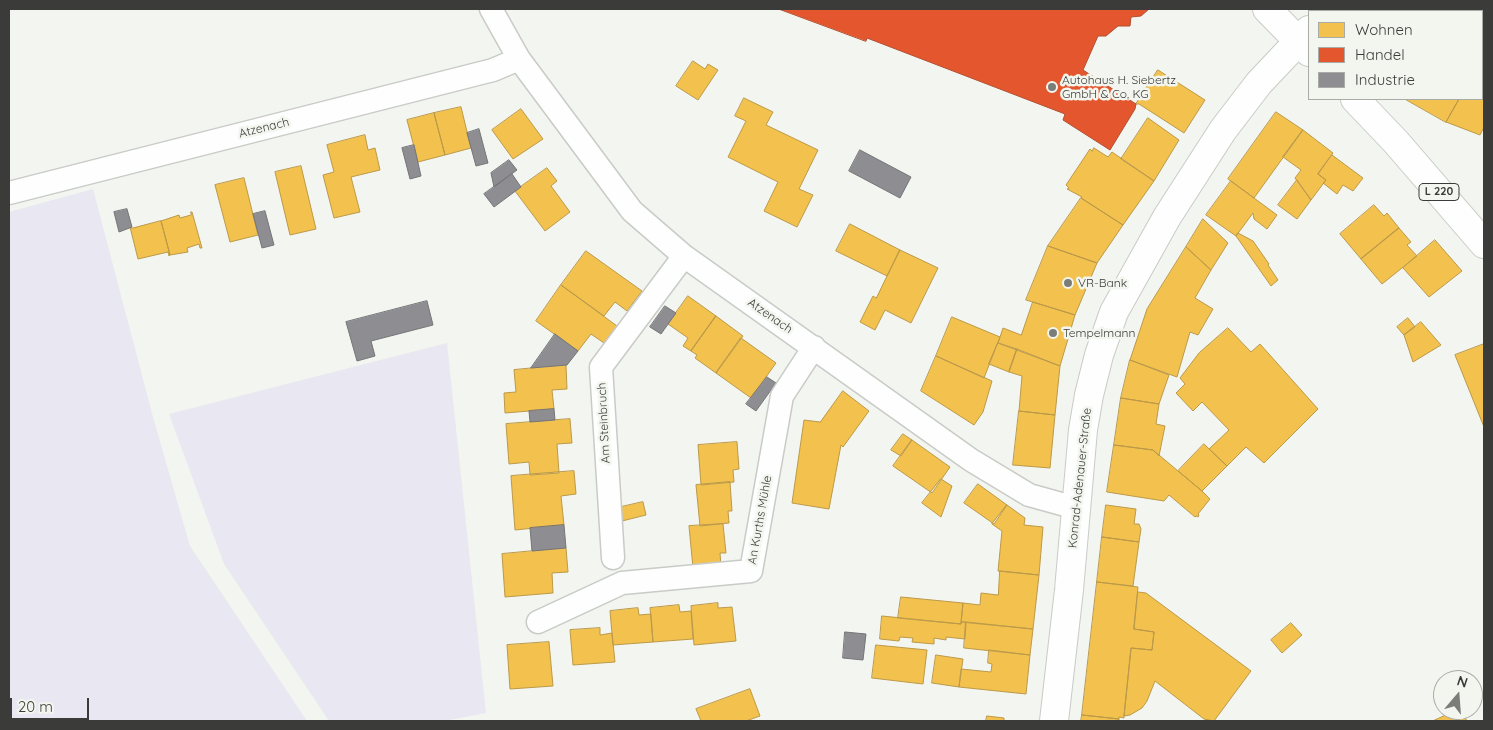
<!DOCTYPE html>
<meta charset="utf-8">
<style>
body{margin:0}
#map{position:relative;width:1493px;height:730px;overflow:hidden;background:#f3f5f0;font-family:Quicksand,sans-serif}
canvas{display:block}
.frame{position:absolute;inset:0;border:10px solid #3b3c39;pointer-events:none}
.legend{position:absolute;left:1308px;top:10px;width:175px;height:90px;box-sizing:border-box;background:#f3f6ef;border:1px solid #a9aca6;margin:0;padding:6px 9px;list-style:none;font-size:15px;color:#3b3c39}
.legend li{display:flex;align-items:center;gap:10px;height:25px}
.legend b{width:25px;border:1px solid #a9aca6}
.north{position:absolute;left:1433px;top:670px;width:50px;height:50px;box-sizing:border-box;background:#f3f6ef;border:1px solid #a9aca6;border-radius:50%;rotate:18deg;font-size:14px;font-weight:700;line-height:20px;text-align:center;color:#3b3c39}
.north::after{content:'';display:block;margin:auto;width:18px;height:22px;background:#7b7d79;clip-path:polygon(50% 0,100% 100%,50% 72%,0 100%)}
.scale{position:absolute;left:10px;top:698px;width:79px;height:22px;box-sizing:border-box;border:2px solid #3b3c39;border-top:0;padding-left:6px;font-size:15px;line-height:18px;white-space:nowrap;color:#3b3c39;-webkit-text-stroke:4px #f3f6ef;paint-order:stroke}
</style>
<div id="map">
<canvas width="1493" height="730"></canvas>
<div class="frame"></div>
<ul class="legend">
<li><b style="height:14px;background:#f2c14e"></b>Wohnen</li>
<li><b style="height:14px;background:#e4572e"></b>Handel</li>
<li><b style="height:14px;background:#8d8d92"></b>Industrie</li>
</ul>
<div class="north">N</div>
<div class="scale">20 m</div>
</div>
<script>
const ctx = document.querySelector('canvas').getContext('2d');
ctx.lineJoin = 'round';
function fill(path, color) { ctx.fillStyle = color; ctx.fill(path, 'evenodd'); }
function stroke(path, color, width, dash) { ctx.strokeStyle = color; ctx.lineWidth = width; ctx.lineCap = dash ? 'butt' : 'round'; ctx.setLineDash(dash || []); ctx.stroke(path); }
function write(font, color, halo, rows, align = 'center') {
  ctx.font = font + ' Quicksand,sans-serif'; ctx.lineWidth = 5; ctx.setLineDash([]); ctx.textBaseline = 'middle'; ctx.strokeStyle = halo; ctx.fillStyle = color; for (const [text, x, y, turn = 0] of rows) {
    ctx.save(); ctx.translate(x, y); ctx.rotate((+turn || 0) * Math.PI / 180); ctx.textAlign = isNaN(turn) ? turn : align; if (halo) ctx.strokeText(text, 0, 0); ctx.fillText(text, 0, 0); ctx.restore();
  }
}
fill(new Path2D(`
 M93,189L153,417L190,546L307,721H9V212Z
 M447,343L486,713L444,721H329L224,564L169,414Z`), '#e9e7f1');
const homes = new Path2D(`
 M1478,9H1484V19L1482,20V11H1474Z
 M693,61L705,69L708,64L718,70L698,100L676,86Z
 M1158,70L1205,100L1184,133L1139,104H1136Z
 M1482,93L1484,94V127L1480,135L1446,122L1459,99H1482Z
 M744,98L773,112L766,125L818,150L799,189L813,195L797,227L764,211L778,182L728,157L746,121L735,116Z
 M1405,99H1459L1446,122Z
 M461,107L471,148L445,155L434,113Z
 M521,109L543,139L513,159L492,130Z
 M1276,112L1303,130L1254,198L1228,179Z
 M434,113L445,155L418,162L407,120Z
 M1148,118L1179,140L1154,181L1121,159Z
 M1303,130L1333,153L1318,174L1326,180L1311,200L1295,178L1301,170L1283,157Z
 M365,135L368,150L375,148L380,170L351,177L360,212L334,218L323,175L334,172L327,145Z
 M1094,148L1108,157L1112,152L1154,181L1123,225L1081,198L1082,197L1067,189L1069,188L1066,185L1090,149L1092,151Z
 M1332,155L1363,178L1353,191L1343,185L1337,194L1323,183L1326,180L1318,174Z
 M301,166L316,229L290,235L275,172Z
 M547,168L557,181L551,186L570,212L545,231L515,191Z
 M244,178L258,235L230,242L215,185Z
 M1297,180L1311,200L1297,219L1278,205Z
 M1231,181L1277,215L1267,229L1254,219L1253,213L1236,236L1206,215Z
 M1081,198L1123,225L1097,263L1048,246Z
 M1374,205L1384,216L1387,213L1399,228L1361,259L1340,234Z
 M191,212H192L202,248H200L199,244L187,248L188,252L170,255L161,221L179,215L180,218L191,215Z
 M1203,219L1228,243L1211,270L1186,247Z
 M161,221L170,255L169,256L168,252L138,259L130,227L132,228Z
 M850,224L900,250L887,276L836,251Z
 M1399,228L1411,242L1407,245L1417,256L1382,284L1361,259Z
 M1238,233L1253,241L1269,264L1268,265L1278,280L1271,286L1236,236Z
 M1435,240L1462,271L1429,297L1403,268Z
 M1048,246L1097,263L1075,315L1026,300Z
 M1186,247L1211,270L1195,298L1213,309L1198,335L1190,332L1177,377L1130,360L1147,309Z
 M900,250L938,268L911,323L885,310L875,330L860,322L873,296L876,298Z
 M586,251L642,291L627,311L615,302L604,316L561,285Z
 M561,285L617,326L604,343L591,334L578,351L536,321Z
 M688,296L716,316L691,351L683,346L688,338L668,324Z
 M1033,302L1075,315L1060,366L998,343L1003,328L1021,335Z
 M716,316L743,336L716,373L695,358L697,355L691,351Z
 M952,317L1000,337L984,378L936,356Z
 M1408,318L1415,327L1404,335L1397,327Z
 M1421,322L1441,345L1413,362L1404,335Z
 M1228,328L1251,352L1260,344L1318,409L1264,463L1246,447L1227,466L1209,449L1229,430L1202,402L1193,411L1176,393L1185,384L1180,378L1199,353Z
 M741,338L776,363L751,398L716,373Z
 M998,343L1017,349L1009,372L989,364Z
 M1484,344V427L1455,355Z
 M1017,349L1060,366L1055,415L1019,411L1022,376L1009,372Z
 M936,356L992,381L983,412L974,425L921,391Z
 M1130,360L1169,375L1159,404L1121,398Z
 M566,365L567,389L552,390L554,409L505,413L504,393L516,392L514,370Z
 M843,391L869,411L843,447L841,445L829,509L792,503L804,420L820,422Z
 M1121,398L1159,404L1156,424L1165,426L1159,456L1153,450L1114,445Z
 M1019,411L1055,415L1050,468L1013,465Z
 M570,419L572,443L557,444L559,473L530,475L529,462L509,464L506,424Z
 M903,434L912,440L901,456L891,450Z
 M912,440L950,467L932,493L893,466Z
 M737,442L739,469L733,470L734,482L701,485L698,445Z
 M1204,444L1227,466L1202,491L1178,471Z
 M1114,445L1153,450L1202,491L1210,499L1198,514L1199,515L1198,517L1196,516L1195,517L1169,495L1164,501L1107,492Z
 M574,471L576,494L561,496L564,525L515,530L511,476Z
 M941,479L952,486L941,517L922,503Z
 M730,482L732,511H728L729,523L700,526L696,485Z
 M978,484L1007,505L994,524L964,503Z
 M643,502L646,515L622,521L621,507Z
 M1007,505L1025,518L1024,525L1043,527L1039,575L998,571L1002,531L992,524Z
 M1106,505L1136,509L1134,524H1139L1141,529L1139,542L1102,537Z
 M723,524L726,553H720L721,566L693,568L689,526Z
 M1102,537L1139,542L1133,586L1097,582Z
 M566,548L568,572L552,573L553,593L505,597L502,554Z
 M1000,571L1039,575L1033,629L961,622L963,603L980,605L981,593L998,595Z
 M1097,582L1138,587L1134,629L1154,632L1152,650L1131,648L1124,716V718L1119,717V719L1082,715Z
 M1138,592L1146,593L1251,671L1214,721L1204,719L1155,681L1147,701L1142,708L1130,715L1124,716L1131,648L1152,650L1154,632L1134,629Z
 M901,597L963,603L961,624L898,618Z
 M718,603V608L732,607L736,641L694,645L691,606Z
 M679,605L680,612L691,611L693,639L653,642L650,608Z
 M638,608L639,615L651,614L653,642L613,645L610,611Z
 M882,616L961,624V622H966L965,639L946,637V640L934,638V644L912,642L913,638L900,637L899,641L880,639Z
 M966,622L1033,629L1030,655L964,648Z
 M1291,623L1302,635L1282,653L1271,640Z
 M600,628V635L612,633L615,662L573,665L570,630Z
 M549,642L553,686L510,689L507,645Z
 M876,645L927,650L923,684L872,678Z
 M989,650L1030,655L1026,694L959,687L961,669L991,672L992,664L988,663Z
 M936,655L963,659L959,687L932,683Z
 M750,689L760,716L746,721H701L696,709Z
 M1457,710H1461L1467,721H1433Z
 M1082,715L1119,719V721H1081Z
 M987,716L1004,718V721H986Z`);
fill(homes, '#f2c14e');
stroke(homes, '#bb9948', 1);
const shops = new Path2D(`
 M779,9H1149L1141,16L1131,17L1130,26H1118L1106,36H1098L1083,70L1136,104L1135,109L1110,150L1063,120L1065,114L867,38L866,41Z`);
fill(shops, '#e4572e');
stroke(shops, '#b14f31', 1);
const industry = new Path2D(`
 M479,129L488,163L476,166L467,133Z
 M414,145L421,176L410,179L402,148Z
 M860,150L911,177L900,198L849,171Z
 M509,160L517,170L494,187L491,173Z
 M512,174L521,187L494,207L484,194Z
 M127,209L132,227L119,232L114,212Z
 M265,211L274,245L262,248L253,214Z
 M427,301L433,325L371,341L375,356L357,361L346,322Z
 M665,306L676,313L661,334L650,327Z
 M555,334L578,351L567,365L531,368Z
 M767,377L776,383L756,411L746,404Z
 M554,409L555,420L530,422L529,411Z
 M564,525L566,548L532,551L530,528Z
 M845,632L866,634L863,660L843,658Z`);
fill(industry, '#8d8d92');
stroke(industry, '#747577', 1);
const minor = new Path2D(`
 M491,9L519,59L632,211L684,256L971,460L1029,495L1076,508
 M9,193L493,70L519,59
 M613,558L601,367L684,256
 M538,622L622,583L751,571L782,396L814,347`);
const tertiary = new Path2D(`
 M1327,11L1329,9
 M1054,721L1069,590L1083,430L1089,395L1099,355L1114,312L1167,217L1223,130L1259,83L1309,30`);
const primary = new Path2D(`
 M1267,9L1309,52
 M1355,99L1396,142L1484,244`);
stroke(minor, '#c9cbc7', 25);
stroke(tertiary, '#c9cbc7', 30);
stroke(primary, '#c9cbc7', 30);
stroke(minor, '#fdfefd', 22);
stroke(tertiary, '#fdfefd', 28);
stroke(primary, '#fdfefd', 28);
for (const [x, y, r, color] of [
 [1052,87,5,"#7b7d79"],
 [1068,283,5,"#7b7d79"],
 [1053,333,5,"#7b7d79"]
]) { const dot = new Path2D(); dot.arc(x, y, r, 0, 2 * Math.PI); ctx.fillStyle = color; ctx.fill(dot); stroke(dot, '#f3f6ef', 2); }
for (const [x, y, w] of [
 [1439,192,40]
]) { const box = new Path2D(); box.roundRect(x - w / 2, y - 8.5, w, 17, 4); ctx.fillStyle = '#f3f6ef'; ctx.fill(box); stroke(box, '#3b3c39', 1); }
write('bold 11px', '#3b3c39', null, [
 ["L 220",1439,192]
]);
write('12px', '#3b3c39', '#f3f6ef', [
 ["Autohaus H. Siebertz",1062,80],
 ["GmbH & Co. KG",1062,94],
 ["VR-Bank",1078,283],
 ["Tempelmann",1063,333]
], 'left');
write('12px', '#3b3c39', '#f3f6ef', [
 ["Atzenach",264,128,-14],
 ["Atzenach",770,316,35],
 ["Am Steinbruch",604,423,-93],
 ["Konrad-Adenauer-Straße",1080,478,-84],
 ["An Kurths Mühle",760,520,-80]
]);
</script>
